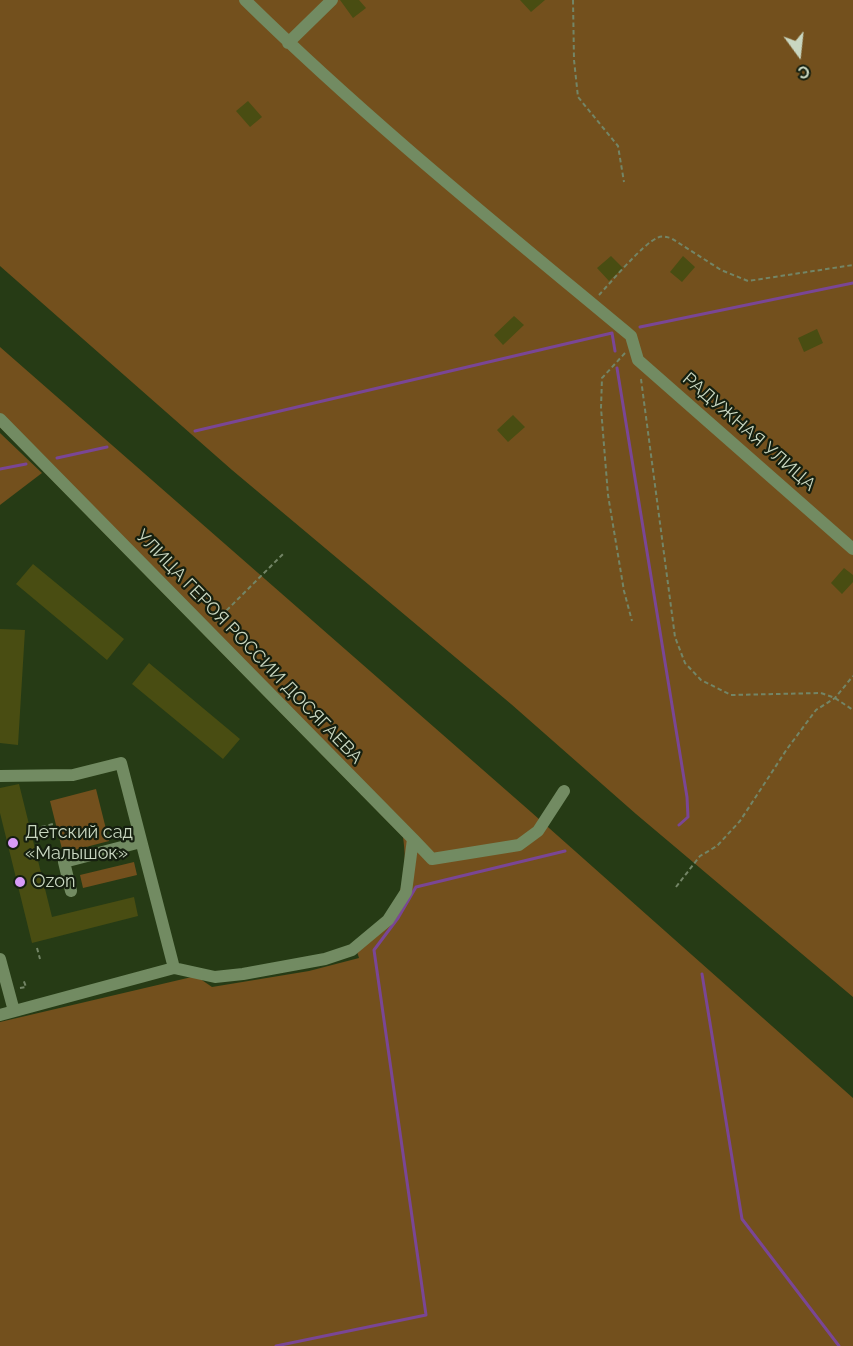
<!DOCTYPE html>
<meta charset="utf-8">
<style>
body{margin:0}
#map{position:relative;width:853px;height:1346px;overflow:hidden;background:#263b15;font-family:Raleway,sans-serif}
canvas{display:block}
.north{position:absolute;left:769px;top:24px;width:60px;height:60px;-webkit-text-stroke:4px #151f0f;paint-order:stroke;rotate:165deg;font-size:16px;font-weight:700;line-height:24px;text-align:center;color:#c9d7c1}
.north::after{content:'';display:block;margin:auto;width:21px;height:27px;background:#c9d7c1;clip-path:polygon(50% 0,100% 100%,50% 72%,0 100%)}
</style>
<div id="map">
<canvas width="853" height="1346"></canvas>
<div class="north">С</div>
</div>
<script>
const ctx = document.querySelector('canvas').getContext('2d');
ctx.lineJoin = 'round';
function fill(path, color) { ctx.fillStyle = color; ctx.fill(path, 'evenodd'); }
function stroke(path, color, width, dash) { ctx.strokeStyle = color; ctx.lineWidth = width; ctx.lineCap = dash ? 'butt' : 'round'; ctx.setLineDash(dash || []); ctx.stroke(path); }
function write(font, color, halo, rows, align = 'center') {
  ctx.font = font + ' Raleway,sans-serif'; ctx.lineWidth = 4.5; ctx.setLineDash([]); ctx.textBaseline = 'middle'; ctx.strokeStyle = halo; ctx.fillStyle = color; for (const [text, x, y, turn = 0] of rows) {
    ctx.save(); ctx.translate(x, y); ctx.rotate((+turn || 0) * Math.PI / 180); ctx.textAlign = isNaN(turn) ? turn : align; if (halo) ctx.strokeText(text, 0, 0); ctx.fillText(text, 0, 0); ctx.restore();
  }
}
fill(new Path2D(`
 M0,0H853V997L636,814L511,704L232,470L0,266Z
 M0,347L531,812L853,1098V1346H0V1022L196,976L212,987L309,971L359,958L354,942C365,934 381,925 388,915C405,890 407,865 403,837L0,427Z
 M0,433L42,473L0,505Z
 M96,789L109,841L63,853L50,801Z
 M134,862L137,875L83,888L80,875Z`), '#73501d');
stroke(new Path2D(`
 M640,327L853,283
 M617,368L687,797L688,817L679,825
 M195,431L612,333L615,351
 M57,458L107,447
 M0,469L26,464
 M702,974L742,1219L839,1346
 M276,1346L426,1315L374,950L398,918L416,887L565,851`), '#7a4695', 3);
fill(new Path2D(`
 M340,0H359L366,8L353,18Z
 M520,0H545L531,12Z
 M248,101L262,117L250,127L236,111Z
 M611,256L623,268L609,281L597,268Z
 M683,256L695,267L682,282L670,272Z
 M514,316L524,325L503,345L494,335Z
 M817,329L823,343L804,352L798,338Z
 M513,415L525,427L508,442L497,430Z
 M33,564L124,639L107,660L16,584Z
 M844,568L853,575V582L842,594L831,583Z
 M0,629L25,630L18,745L0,743Z
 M149,663L240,739L223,759L132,684Z
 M19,784L52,917L134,897L138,916L32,943L0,813V788Z`), '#494d12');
stroke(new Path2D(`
 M573,0L574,60L578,97L618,146L624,182
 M599,295C611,282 643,244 657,238C662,235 666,237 671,238L721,270L748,281L853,265
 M625,353L602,378L601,408L608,495L624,591L632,621
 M641,379L675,637L685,663L701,680L731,695L821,693L835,698L853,710
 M216,621L284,553
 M34,829L53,824
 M676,887L700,856L717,846L740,821L787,749L816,710L835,698L853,676
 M37,948L40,959
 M20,988L26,987L23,979`), '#738566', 2, [4.5, 3]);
stroke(new Path2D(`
 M245,0C367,120 500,227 631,336L638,360L853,549
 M288,43L332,0
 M0,419L413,839L406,892L388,920L352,950L325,959L243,974L215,977L174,968L0,1015
 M0,776L73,775L121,763L174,968
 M413,839L432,859L519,845L538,831L564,791
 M71,891L64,862L141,842
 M0,959L14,1011`), '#728b62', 12);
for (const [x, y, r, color] of [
 [13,843,6,"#d89bf8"],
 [20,882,6,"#d89bf8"]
]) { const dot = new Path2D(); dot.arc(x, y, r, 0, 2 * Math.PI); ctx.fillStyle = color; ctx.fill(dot); stroke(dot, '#151f0f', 2); }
write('18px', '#c9d7c1', '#151f0f', [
 ["РАДУЖНАЯ УЛИЦА",749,432,41],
 ["УЛИЦА ГЕРОЯ РОССИИ ДОСЯГАЕВА",249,647,46]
]);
write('18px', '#c9d7c1', '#151f0f', [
 ["Детский сад",25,833],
 ["«Малышок»",25,854],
 ["Ozon",32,882]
], 'left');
</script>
